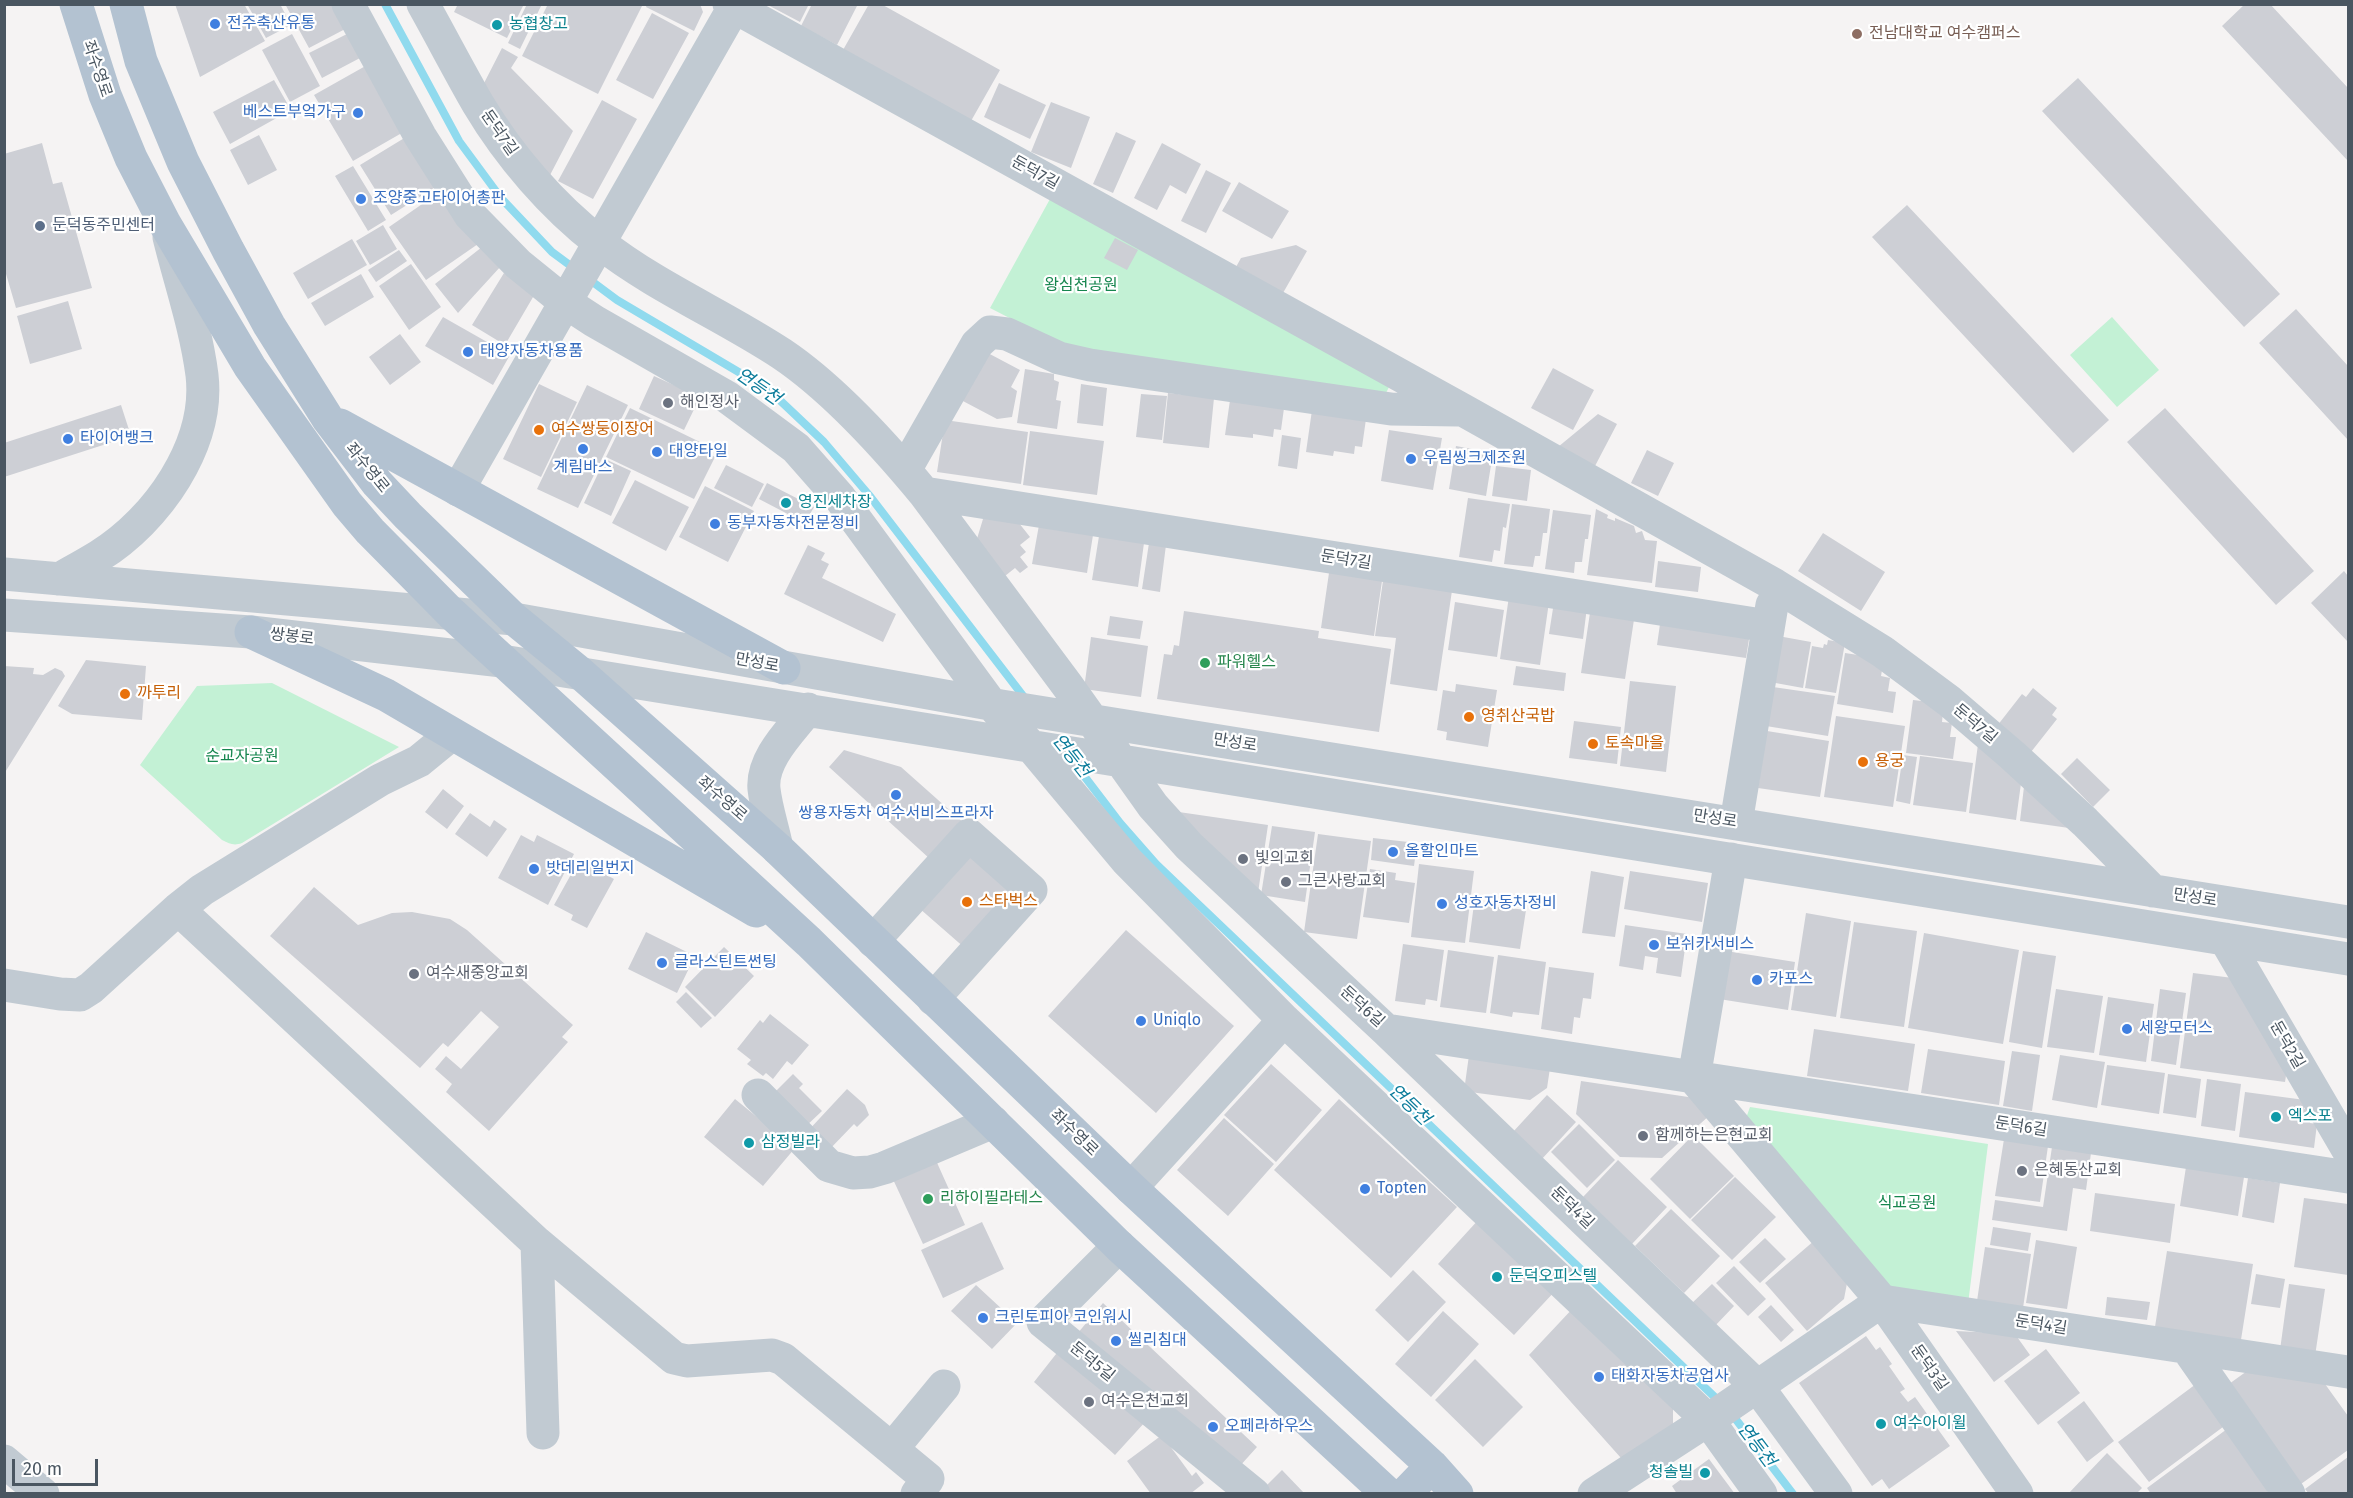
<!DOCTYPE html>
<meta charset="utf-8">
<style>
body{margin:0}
#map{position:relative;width:2353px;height:1498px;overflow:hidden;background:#f5f3f3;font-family:"Fira Sans",sans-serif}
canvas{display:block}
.frame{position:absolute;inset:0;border:6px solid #4a5661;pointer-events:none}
.scale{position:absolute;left:12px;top:1459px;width:86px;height:27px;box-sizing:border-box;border:3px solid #4a5661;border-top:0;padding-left:8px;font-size:18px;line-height:21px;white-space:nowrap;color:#4a5661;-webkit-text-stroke:4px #fff;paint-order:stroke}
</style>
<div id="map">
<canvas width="2353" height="1498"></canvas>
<div class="frame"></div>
<div class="scale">20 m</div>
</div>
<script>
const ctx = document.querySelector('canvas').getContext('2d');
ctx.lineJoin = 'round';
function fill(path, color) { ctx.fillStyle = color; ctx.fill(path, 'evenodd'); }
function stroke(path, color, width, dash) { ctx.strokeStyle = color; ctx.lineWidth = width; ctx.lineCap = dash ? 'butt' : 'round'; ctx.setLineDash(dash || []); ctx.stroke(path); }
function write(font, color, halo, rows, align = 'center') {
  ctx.font = font + ' "Fira Sans","Noto Sans KR",sans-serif'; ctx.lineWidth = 4.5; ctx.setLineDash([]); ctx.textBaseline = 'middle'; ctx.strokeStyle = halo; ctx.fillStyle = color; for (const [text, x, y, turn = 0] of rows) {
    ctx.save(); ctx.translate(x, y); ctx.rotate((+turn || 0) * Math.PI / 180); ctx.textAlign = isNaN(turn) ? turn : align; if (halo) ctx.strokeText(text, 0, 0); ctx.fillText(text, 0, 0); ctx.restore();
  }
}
fill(new Path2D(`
 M1050,199L1391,383L1384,397L1068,348L990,308Z
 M2112,317L2159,370L2117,407L2070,355Z
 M272,683L399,747L242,843C234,846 230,844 222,840L140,765L197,686Z
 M1750,1107L1988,1144L1968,1304L1889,1292L1745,1121Z`), '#c3f1d5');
stroke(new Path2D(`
 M385,4L459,141L501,198L552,252L575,269
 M586,277L617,300L769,390L824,442L869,495L1027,701
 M1075,764L1120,823L1156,864L1722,1404
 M1731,1413L1793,1494`), '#90daee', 8);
fill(new Path2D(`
 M175,4H244L265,41L200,77Z
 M247,4H280L291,25L266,38Z
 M285,4H337L349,27L309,48Z
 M458,4H524L507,38L454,12Z
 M527,4H542L520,49L508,43Z
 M548,4H643L598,94L522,56Z
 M647,4H700L703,12L694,31L646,7Z
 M766,4H809L800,22Z
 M812,4H858L837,45L801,26Z
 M869,4H881L1000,70L971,121L843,50Z
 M2245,4H2270L2348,88V161L2222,26Z
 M652,13L689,33L653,99L616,80Z
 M292,34L320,86L290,102L262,50Z
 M347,34L360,58L322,78L309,53Z
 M502,48L518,57L511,68L573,131L549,177L481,89Z
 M369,64L407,130L353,161L314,95Z
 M2078,78L2280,294L2244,327L2042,111Z
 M274,80L291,110L230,144L213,112Z
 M999,83L1046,105L1030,139L984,117Z
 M602,100L637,119L593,199L558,181Z
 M1051,102L1090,117L1071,168L1031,152Z
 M1116,132L1136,141L1113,193L1093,184Z
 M259,135L277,170L248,185L230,150Z
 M406,137L437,186L391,215L360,165Z
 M42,143L53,184L62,182L92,288L16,308L4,267V154Z
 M1162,143L1201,164L1186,194L1170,185L1157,210L1134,198Z
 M353,166L386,220L368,231L335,176Z
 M1206,170L1231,183L1206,233L1181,221Z
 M1239,182L1289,211L1272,239L1222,211Z
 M441,191L478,244L426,280L389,227Z
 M1907,205L2109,420L2073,453L1872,237Z
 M383,225L397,249L370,265L356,241Z
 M1115,238L1138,250L1127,270L1104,258Z
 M352,239L367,265L308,299L293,273Z
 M1296,245L1307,251L1283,293L1236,267L1241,258Z
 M482,247L501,266L458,313L435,284Z
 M399,250L407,261L376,282L368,270Z
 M411,264L441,307L409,330L379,286Z
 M504,273L536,292L505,345L472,325Z
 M361,274L374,297L325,326L311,303Z
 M68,301L82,349L30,364L17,316Z
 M2296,309L2348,366V440L2259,343Z
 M443,317L510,355L493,385L425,346Z
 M400,334L421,362L390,385L369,357Z
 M986,352L1020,370L1011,387L1017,391L1012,417L997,419L961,400Z
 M1553,368L1594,390L1573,430L1531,408Z
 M1025,369L1054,374V380L1059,382L1056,400L1061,401L1057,429L1017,423Z
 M654,376L700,397L684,430L639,409Z
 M539,384L577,402L541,477L503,459Z
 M1081,384L1107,388L1103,426L1077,423Z
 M587,385L628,405L578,508L537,489Z
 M1168,393L1214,398L1209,448L1163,443Z
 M1231,393L1285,401L1281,430L1274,429L1273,437L1253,434V438L1225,435Z
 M1141,394L1167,396L1162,440L1136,437Z
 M121,405L131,436L4,477V443Z
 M630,408L700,442L697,448L715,457L694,499L606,457Z
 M2165,408L2314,571L2276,605L2127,442Z
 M1312,410L1366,419L1362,447L1355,446L1354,454L1334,451L1333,456L1306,452Z
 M1598,414L1617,424L1595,466L1558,447Z
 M945,420L1028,432L1021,484L937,472Z
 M1389,430L1442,438L1433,490L1381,481Z
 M1030,431L1104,441L1097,495L1023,485Z
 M1282,435L1301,438L1297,469L1278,466Z
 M1456,446L1493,453L1486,496L1449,489Z
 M1647,450L1674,463L1658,496L1631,483Z
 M605,459L631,471L611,516L584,503Z
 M726,465L764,484L752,507L714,488Z
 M1496,466L1531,470L1527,501L1492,496Z
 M635,480L689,507L666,551L612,523Z
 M767,483L814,507L805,523L759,499Z
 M705,486L754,511L728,562L679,537Z
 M1468,498L1510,504L1506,528L1503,527L1500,551L1494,550L1492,562L1459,557Z
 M1512,504L1550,509L1547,533H1543L1540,556H1535L1533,567L1504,564Z
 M1596,509L1608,515L1607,518L1615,521V518L1634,526L1636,533L1642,531L1645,540L1657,541L1652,583L1587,575Z
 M1553,510L1591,515L1588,539H1585L1582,562H1575L1574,573L1545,569Z
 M1015,518L1030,537L1020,545L1026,552L1020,557L1028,567L1020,573L1015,568L1005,576L976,542L983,519Z
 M1039,525L1093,535L1087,573L1032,564Z
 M1823,533L1885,572L1861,611L1798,571Z
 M1099,536L1144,543L1138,587L1092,580Z
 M1149,543L1166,545L1160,592L1142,589Z
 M808,545L825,553L821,560L829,564L822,578L896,614L883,642L784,594Z
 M1658,561L1701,567L1698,592L1655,587Z
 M1330,566L1383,574L1374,636L1321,628Z
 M2344,571L2348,576V642L2311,603Z
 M1384,574L1453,584L1437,691L1390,684L1396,638L1375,636Z
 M1509,596L1549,602L1540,665L1500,659Z
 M1455,602L1504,610L1497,657L1448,650Z
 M1554,602L1587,607L1583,639L1549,634Z
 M1591,606L1635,613L1625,679L1581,673Z
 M1184,611L1319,631L1318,638L1391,649L1379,732L1157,699L1164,654L1172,655L1174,645L1179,646Z
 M1110,616L1143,621L1140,639L1107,635Z
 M1661,617L1749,639L1746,658L1657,645Z
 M1778,636L1811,642L1803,688L1770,682Z
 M1091,637L1148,646L1141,697L1084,689Z
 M1828,640L1845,643L1836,693L1805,688L1812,646L1823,648L1824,644L1827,645Z
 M1845,653L1884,659L1881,676L1890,678L1888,691L1896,692L1893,713L1837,704Z
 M86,660L146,666L142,720L72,714L58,706Z
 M4,666L34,668L33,674L43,675L55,668L62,671L65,676L4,774Z
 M1516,666L1566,673L1564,691L1513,685Z
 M1630,681L1676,686L1666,772L1620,766Z
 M1456,684L1497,690L1488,747L1446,740L1447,732L1437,730L1443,690L1455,692Z
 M1773,687L1835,696L1828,736L1766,726Z
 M2033,688L2057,708L2052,715L2057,719L2031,752L1997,726L2022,694L2026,697Z
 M1913,700L1939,703L1943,712L1942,722L1952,723L1950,737H1956L1953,759L1906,753Z
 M1836,716L1905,726L1893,807L1824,797Z
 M1574,721L1621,727L1617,764L1569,758Z
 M1767,731L1829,741L1820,797L1758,788Z
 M1978,744L2022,776L2016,820L1969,813Z
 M844,750L901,767L964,823L930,859L829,767Z
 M1903,755L1917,757L1910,804L1896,801Z
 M1920,756L1973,763L1966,812L1913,805Z
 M2077,758L2110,790L2093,807L2061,774Z
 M2025,778L2069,828L2020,821Z
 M443,789L464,806L447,829L425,812Z
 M1172,811L1268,825L1258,893Z
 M470,813L490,827L494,820L507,829L487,857L455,834Z
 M1272,826L1315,832L1305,902L1261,895Z
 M1318,834L1371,841L1357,939L1304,932Z
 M521,835L534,842L537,835L574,854L548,905L498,878Z
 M1373,838L1417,843L1414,866L1371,860Z
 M968,854L1014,895L966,949L919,908Z
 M579,860L614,879L587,928L571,920L573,915L554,905Z
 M1419,864L1474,871L1465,943L1411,937Z
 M1370,869L1396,873L1395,880L1415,883L1409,923L1363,917Z
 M1591,871L1624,877L1615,937L1582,933Z
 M1630,871L1708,883L1702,922L1624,909Z
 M314,887L358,925L392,913L412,912L450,919L467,930L573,1025L562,1037L568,1042L489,1131L446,1092L452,1084L435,1069L446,1056L461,1069L499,1027L481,1011L448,1047L443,1043L420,1068L270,936Z
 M1474,904L1526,910L1520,949L1469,942Z
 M1806,913L1851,921L1836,1017L1791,1010Z
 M1854,922L1917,931L1904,1027L1840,1018Z
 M1625,925L1687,934L1681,977L1656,973L1658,958L1645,956L1643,970L1619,966Z
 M1126,930L1234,1026L1156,1113L1048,1016Z
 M646,932L695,956L677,993L628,969Z
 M1924,933L2019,950L2003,1044L1908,1028Z
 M1403,944L1444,950L1437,1001L1426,999L1425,1005L1395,1001Z
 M724,947L754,976L715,1017L685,987Z
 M1448,950L1494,957L1486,1013L1440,1007Z
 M1726,951L1795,962L1788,1010L1719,999Z
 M2023,951L2056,956L2042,1048L2009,1042Z
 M1498,955L1546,962L1539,1015L1513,1012L1512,1017L1490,1013Z
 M1549,967L1594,973L1591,999L1583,998L1580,1018L1574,1017L1572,1034L1541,1029Z
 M2193,973L2233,978L2287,1069L2285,1082L2180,1068Z
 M2056,989L2103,996L2094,1053L2047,1047Z
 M2160,989L2186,993L2176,1065L2151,1061Z
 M686,992L712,1018L701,1028L676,1002Z
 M2108,997L2154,1004L2146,1062L2099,1055Z
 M770,1014L809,1045L792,1065L787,1061L773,1079L766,1073L763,1076L747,1064L751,1060L737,1049L760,1020L763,1023Z
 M1814,1029L1915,1044L1908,1091L1807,1076Z
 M1928,1049L2005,1061L1999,1105L1921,1093Z
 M2012,1051L2040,1055L2032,1111L2003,1106Z
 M1469,1055L1550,1068L1547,1088L1530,1100L1470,1092L1465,1084Z
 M2060,1055L2105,1062L2097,1108L2052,1100Z
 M1271,1064L1322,1110L1276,1162L1224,1115Z
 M2107,1065L2165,1073L2159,1114L2101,1105Z
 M793,1074L803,1084L799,1088L822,1111L804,1128L772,1095Z
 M2168,1074L2201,1079L2196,1118L2163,1113Z
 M2207,1079L2241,1084L2235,1131L2201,1126Z
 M1581,1081L1695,1098L1710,1115L1662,1158L1620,1157L1576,1114Z
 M847,1089L865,1105L869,1115L857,1127L854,1124L827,1152L806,1133Z
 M2245,1092L2305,1100L2304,1109L2312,1110L2310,1123L2317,1124L2314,1148L2239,1137Z
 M1547,1095L1576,1122L1541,1160L1512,1133Z
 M735,1099L795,1148L763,1186L704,1137Z
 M1339,1099L1457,1207L1391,1278L1274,1170Z
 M1224,1118L1274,1164L1228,1216L1177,1170Z
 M1579,1124L1615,1160L1587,1188L1551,1152Z
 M1693,1135L1734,1176L1690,1219L1650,1179Z
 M2004,1139L2048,1146L2040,1202L1995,1196Z
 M2052,1147L2091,1153L2086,1190L2073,1188L2067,1231L1992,1220L1995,1200L2043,1207Z
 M934,1156L965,1225L923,1244L891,1175Z
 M1618,1160L1667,1207L1632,1244L1583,1197Z
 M2186,1167L2244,1177L2238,1216L2180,1206Z
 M1735,1177L1776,1217L1732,1260L1691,1220Z
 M2248,1178L2280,1183L2274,1223L2242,1217Z
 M2095,1193L2175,1204L2170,1243L2090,1231Z
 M2304,1198L2348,1204V1275L2294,1267Z
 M1671,1209L1720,1256L1684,1293L1635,1246Z
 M1480,1218L1557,1289L1514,1335L1438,1264Z
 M982,1222L1004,1269L943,1298L921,1250Z
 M1993,1227L2031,1233L2028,1251L1990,1245Z
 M1765,1238L1786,1259L1760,1283L1739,1262Z
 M1815,1240L1848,1278L1844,1299L1807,1331L1765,1283Z
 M2036,1240L2077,1247L2067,1309L2026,1303Z
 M1985,1247L2031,1254L2023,1308L1977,1301Z
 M2167,1251L2253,1264L2240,1346L2154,1333Z
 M1734,1266L1766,1299L1748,1316L1716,1283Z
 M1413,1270L1446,1302L1408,1342L1375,1310Z
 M2256,1274L2285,1279L2280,1308L2251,1304Z
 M1712,1284L1734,1306L1714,1327L1691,1304Z
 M2289,1284L2325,1289L2315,1356L2280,1350Z
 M976,1285L1017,1323L992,1349L951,1311Z
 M2107,1297L2150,1302L2147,1320L2105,1315Z
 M1103,1303L1257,1447L1239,1467L1077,1334Z
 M1771,1305L1794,1330L1781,1342L1758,1317Z
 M1575,1306L1673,1399V1425L1621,1458L1529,1355Z
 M1443,1311L1479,1344L1431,1397L1395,1364Z
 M1956,1331L2015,1334L2030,1355L1994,1382Z
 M1866,1336L1876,1350L1880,1347L1892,1364L1889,1366L1905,1389L1900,1392L1908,1402L1915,1397L1950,1446L1889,1489L1882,1479L1872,1486L1799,1383Z
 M1060,1349L1146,1421L1115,1455L1034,1382Z
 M2046,1349L2080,1393L2038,1425L2004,1381Z
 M1475,1359L1523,1407L1483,1447L1435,1400Z
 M2254,1366L2320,1377L2348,1416V1450L2301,1484L2229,1384Z
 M2196,1384L2227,1424L2149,1482L2118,1442Z
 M2084,1401L2114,1441L2087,1462L2057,1422Z
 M2227,1429L2271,1489L2264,1494H2151L2147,1488Z
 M1162,1435L1192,1476L1196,1472L1204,1483L1190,1494H1151L1127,1461Z
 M2107,1453L2142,1488L2136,1494H2068Z
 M2348,1457V1494H2309L2305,1489Z
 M1709,1459L1735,1494H1677L1672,1486Z
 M1282,1470L1305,1494H1269L1264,1488Z`), '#cdcfd5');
stroke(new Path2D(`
 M348,4L420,136L470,215L518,264L565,302L594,321L727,397L796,448L840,498L991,704L1030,745L1127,861L1284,1020L1708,1420L1761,1494
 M423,4C442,38 459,71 478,104C509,156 552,206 600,243C656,287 723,315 782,354C831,387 886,447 924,493L1067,685L1153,806L1189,846L1386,1030L1757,1386L1836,1494
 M729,4L1463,410L1775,585L1883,652L1949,701L2012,755L2085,822L2153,891
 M905,470L977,344L990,332L1007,334L1059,358L1090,365L1391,409L1458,410
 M458,490L734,7
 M924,493L1768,626
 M4,574L514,619L1001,706L2348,922
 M59,579C73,571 86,564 99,556C157,520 210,445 202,375C196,328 180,282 169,237
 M4,615L251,632L502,661L2348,959
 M1736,823L1772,605
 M777,848C773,828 766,808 764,789C761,759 791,731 808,709
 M1731,859L1694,1078L1882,1301L2017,1494
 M178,909L537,1243L543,1433
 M2225,939L2348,1150
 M873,941L969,835L1031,890L933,999
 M4,985L60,994L80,995L91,988L178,909L202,890L380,780L419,761L452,734
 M1386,1030L2348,1177
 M758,1095L829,1166L853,1173L870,1172L884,1168L993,1122
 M1131,1188L1284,1020
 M537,1243L674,1358L687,1361L772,1355L783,1359L928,1479L917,1494
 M1119,1246L1043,1322L1254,1494
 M2187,1348L2289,1494
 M892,1449L944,1386
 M4,1461L43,1494
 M1594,1494L1708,1420L1882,1301L2348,1372`), '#c1cad2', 33);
stroke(new Path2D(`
 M76,4L105,95L131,158L165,224L250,367L347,504L370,531L451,613L809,942L1119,1246L1388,1494
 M126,4L141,61L183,162L228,250L269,325L328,419L377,483L408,516L514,619L579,672L777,848L1131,1188L1432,1466L1457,1494
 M340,425L784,668
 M251,632L386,695L756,911
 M1405,1494L1432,1466`), '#b3c2d1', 33);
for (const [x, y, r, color] of [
 [215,24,6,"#3f7fe0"],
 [497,25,6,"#0f9aa8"],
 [1857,34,6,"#8d6e63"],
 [358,113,6,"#3f7fe0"],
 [361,199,6,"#3f7fe0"],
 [40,226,6,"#5c6f8a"],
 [468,352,6,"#3f7fe0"],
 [668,403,6,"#6b7280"],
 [539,430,6,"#e8710a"],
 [68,439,6,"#3f7fe0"],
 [583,449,6,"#3f7fe0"],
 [657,452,6,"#3f7fe0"],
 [1411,459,6,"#3f7fe0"],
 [786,503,6,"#0f9aa8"],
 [715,524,6,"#3f7fe0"],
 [1205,663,6,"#2e9e5b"],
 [125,694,6,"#e8710a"],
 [1469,717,6,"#e8710a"],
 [1593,744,6,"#e8710a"],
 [1863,762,6,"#e8710a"],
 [896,795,6,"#3f7fe0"],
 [1393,852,6,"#3f7fe0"],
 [1243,859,6,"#6b7280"],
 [534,869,6,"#3f7fe0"],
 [1286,882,6,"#6b7280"],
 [967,902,6,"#e8710a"],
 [1442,904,6,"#3f7fe0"],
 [1654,945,6,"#3f7fe0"],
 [662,963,6,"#3f7fe0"],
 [414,974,6,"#6b7280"],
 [1757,980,6,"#3f7fe0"],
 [1141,1021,6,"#3f7fe0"],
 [2127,1029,6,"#3f7fe0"],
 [2276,1117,6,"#0f9aa8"],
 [1643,1136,6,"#6b7280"],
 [749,1143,6,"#0f9aa8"],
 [2022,1171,6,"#6b7280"],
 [1365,1189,6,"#3f7fe0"],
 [928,1199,6,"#2e9e5b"],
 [1497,1277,6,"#0f9aa8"],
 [983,1318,6,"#3f7fe0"],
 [1116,1341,6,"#3f7fe0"],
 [1599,1377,6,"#3f7fe0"],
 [1089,1402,6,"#6b7280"],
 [1881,1424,6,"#0f9aa8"],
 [1213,1427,6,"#3f7fe0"],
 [1705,1473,6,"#0f9aa8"]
]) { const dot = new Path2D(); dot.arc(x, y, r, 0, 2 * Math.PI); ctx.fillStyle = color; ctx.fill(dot); stroke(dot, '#fff', 2); }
write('16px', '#366cbe', '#fff', [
 ["전주축산유통",227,24],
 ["베스트부엌가구",346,113,"right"],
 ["조양중고타이어총판",373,199],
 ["태양자동차용품",480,352],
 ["타이어뱅크",80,439],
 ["대양타일",669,452],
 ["우림씽크제조원",1423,459],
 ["계림바스",583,468,"center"],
 ["동부자동차전문정비",727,524],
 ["쌍용자동차 여수서비스프라자",896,814,"center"],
 ["올할인마트",1405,852],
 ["밧데리일번지",546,869],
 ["성호자동차정비",1454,904],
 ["보쉬카서비스",1666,945],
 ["글라스틴트썬팅",674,963],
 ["카포스",1769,980],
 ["Uniqlo",1153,1021],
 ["세왕모터스",2139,1029],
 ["Topten",1377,1189],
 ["크린토피아 코인워시",995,1318],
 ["씰리침대",1128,1341],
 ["태화자동차공업사",1611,1377],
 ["오페라하우스",1225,1427]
], 'left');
write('16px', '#0d838f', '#fff', [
 ["농협창고",509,25],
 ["영진세차장",798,503],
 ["엑스포",2288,1117],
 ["삼정빌라",761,1143],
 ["둔덕오피스텔",1509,1277],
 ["여수아이윌",1893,1424],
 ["청솔빌",1693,1473,"right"]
], 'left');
write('16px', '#785e54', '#fff', [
 ["전남대학교 여수캠퍼스",1869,34]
], 'left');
write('16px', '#4a5661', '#fff', [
 ["좌수영로",97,69,71],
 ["둔덕7길",499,133,55],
 ["둔덕7길",1035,173,29],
 ["좌수영로",367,468,51],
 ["둔덕7길",1346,560,9],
 ["쌍봉로",292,637,7],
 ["만성로",757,663,10],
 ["둔덕7길",1975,724,40],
 ["만성로",1235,743,9],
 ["좌수영로",722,799,41],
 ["만성로",1715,819,9],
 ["만성로",2195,898,9],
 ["둔덕6길",1362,1007,42],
 ["둔덕2길",2287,1045,60],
 ["둔덕6길",2021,1127,9],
 ["좌수영로",1074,1133,44],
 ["둔덕4길",1572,1208,44],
 ["둔덕4길",2041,1325,9],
 ["둔덕5길",1092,1362,39],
 ["둔덕3길",1929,1368,55]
]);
write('16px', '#4e5e75', '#fff', [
 ["둔덕동주민센터",52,226]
], 'left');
write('16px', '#17864f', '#fff', [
 ["왕심천공원",1081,286],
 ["순교자공원",242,757],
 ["식교공원",1907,1204]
]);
write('16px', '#5b616d', '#fff', [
 ["해인정사",680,403],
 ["빛의교회",1255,859],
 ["그큰사랑교회",1298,882],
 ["여수새중앙교회",426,974],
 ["함께하는은현교회",1655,1136],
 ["은혜동산교회",2034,1171],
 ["여수은천교회",1101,1402]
], 'left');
write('16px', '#c56008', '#fff', [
 ["여수쌍둥이장어",551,430],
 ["까투리",137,694],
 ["영취산국밥",1481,717],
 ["토속마을",1605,744],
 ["용궁",1875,762],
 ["스타벅스",979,902]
], 'left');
write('16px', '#27864d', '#fff', [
 ["파워헬스",1217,663],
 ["리하이필라테스",940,1199]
], 'left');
write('italic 18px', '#0c7c9b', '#fff', [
 ["연등천",758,387,35],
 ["연등천",1071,756,52],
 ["연등천",1409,1105,44],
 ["연등천",1756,1445,53]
]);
</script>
